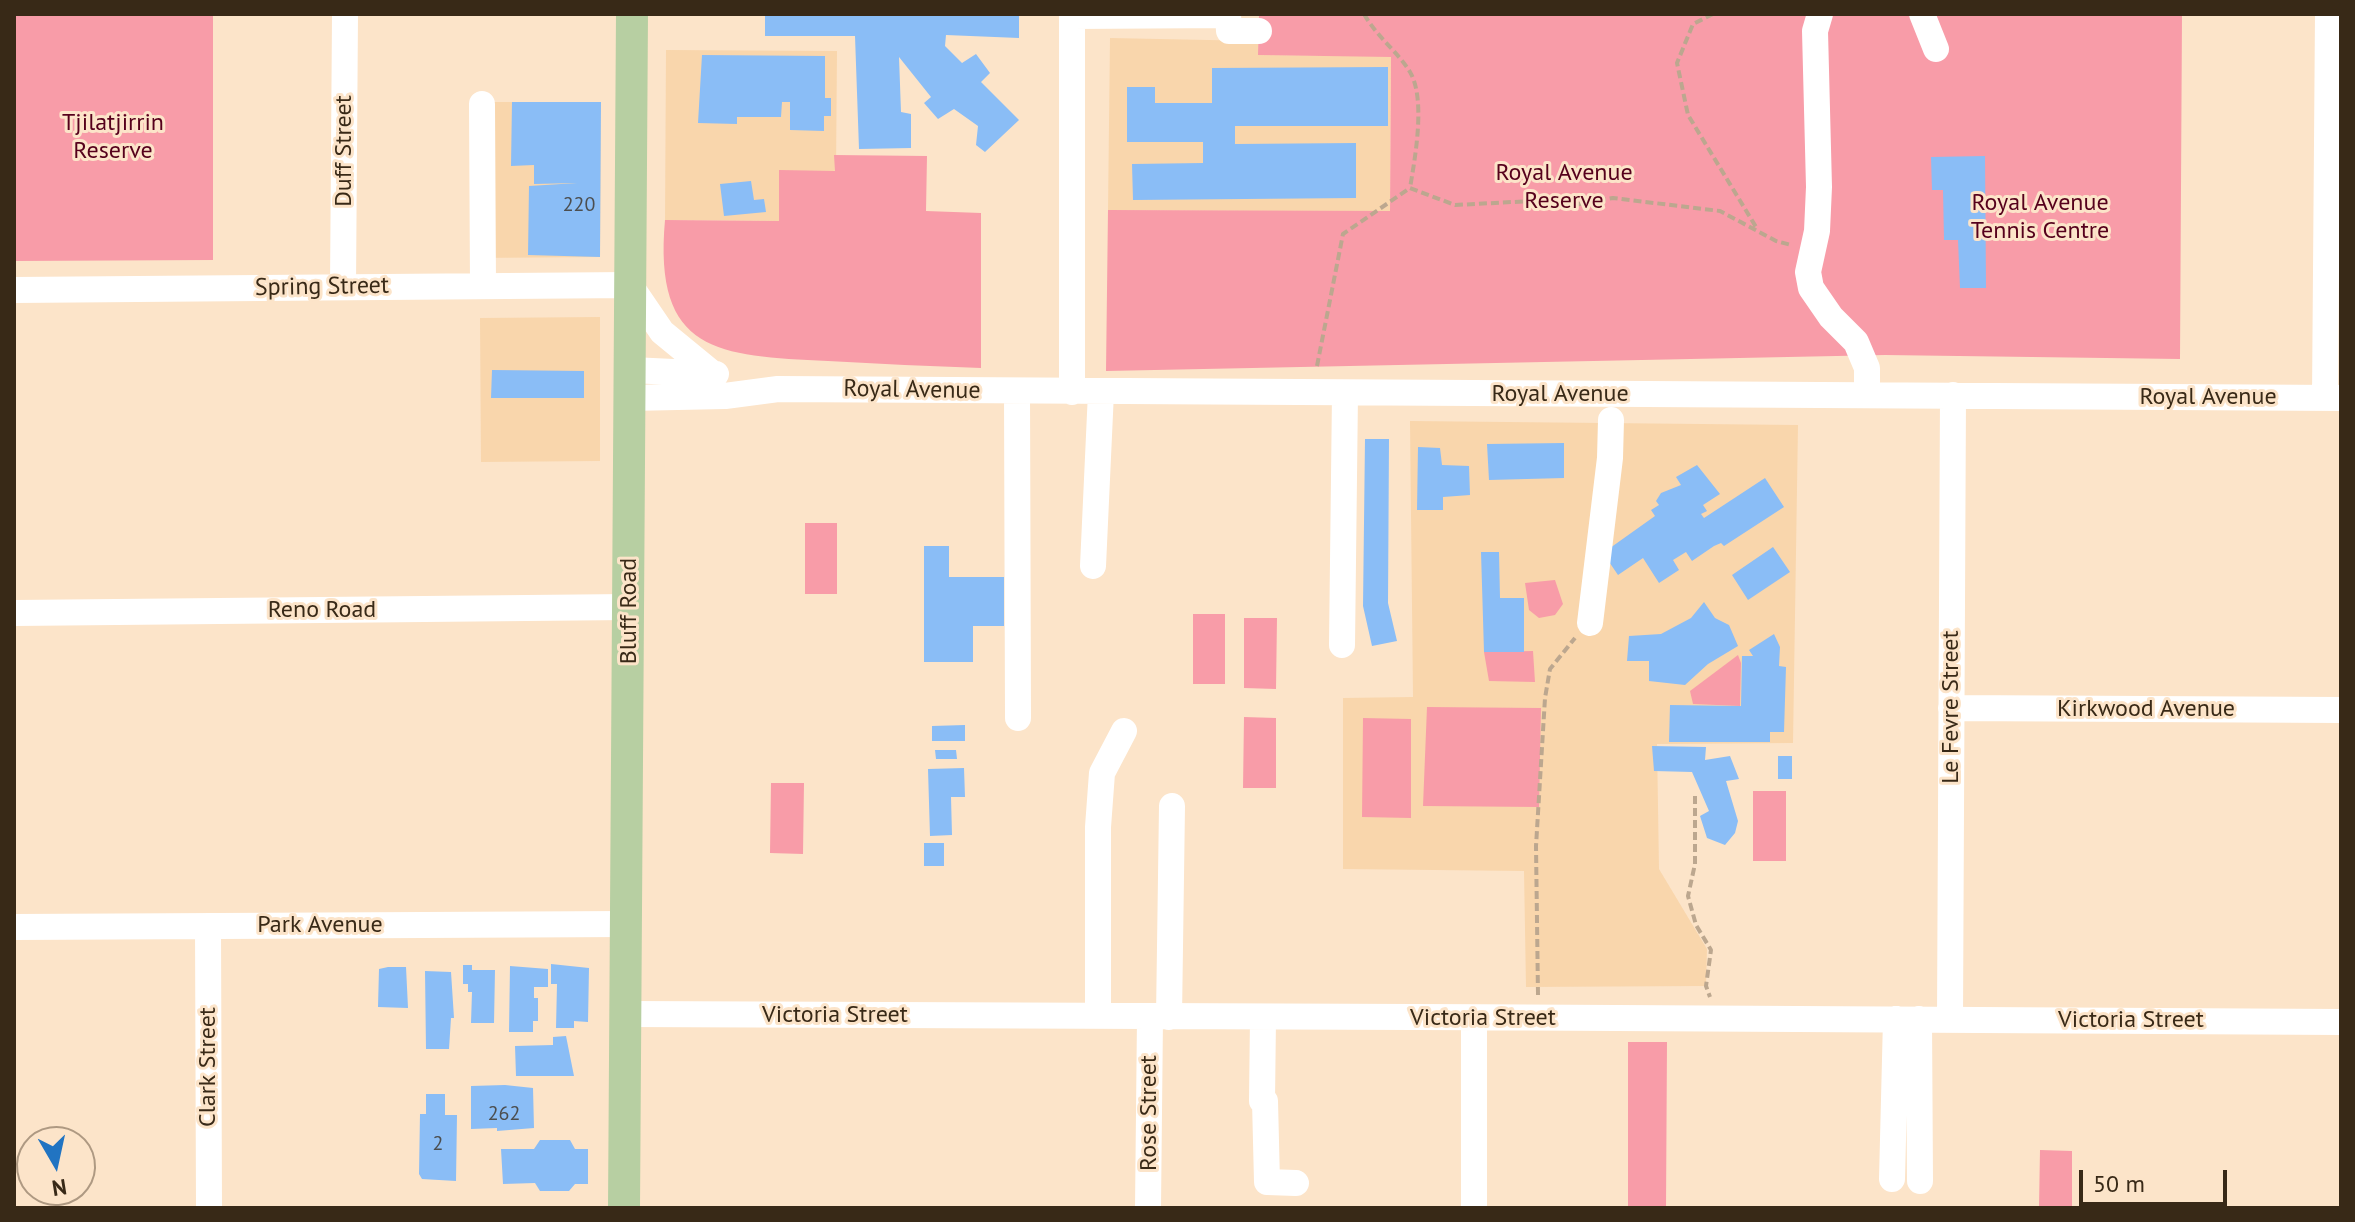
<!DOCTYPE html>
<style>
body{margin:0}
#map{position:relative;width:2355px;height:1222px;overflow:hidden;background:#fce4c9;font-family:"PT Sans",sans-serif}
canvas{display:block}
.frame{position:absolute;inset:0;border:16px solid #382917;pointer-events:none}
.north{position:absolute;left:16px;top:1126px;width:80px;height:80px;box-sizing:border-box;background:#fce4c9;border:2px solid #ae9982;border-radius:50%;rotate:171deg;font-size:22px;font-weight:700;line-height:32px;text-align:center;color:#382917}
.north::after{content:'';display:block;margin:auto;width:28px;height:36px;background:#2174c2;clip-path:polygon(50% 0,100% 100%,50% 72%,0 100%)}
.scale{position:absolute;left:2079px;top:1170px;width:148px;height:36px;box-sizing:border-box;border:4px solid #382917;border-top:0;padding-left:10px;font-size:24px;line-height:28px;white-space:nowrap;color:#382917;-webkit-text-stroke:6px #fce4c9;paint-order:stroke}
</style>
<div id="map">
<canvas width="2355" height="1222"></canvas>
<div class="frame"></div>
<div class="north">N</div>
<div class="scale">50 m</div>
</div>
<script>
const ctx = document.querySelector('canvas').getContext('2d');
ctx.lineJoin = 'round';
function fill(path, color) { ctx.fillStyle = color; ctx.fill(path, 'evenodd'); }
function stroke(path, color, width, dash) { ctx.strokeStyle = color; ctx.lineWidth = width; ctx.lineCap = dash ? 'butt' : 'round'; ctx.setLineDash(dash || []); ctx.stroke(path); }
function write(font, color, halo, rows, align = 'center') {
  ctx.font = font + ' "PT Sans",sans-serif'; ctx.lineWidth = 6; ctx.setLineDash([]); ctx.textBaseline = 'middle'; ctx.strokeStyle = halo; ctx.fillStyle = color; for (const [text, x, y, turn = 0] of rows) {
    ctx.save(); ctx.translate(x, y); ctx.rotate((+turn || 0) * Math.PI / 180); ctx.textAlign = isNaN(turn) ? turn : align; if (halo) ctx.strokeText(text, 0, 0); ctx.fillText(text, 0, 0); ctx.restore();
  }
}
fill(new Path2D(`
 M1110,38L1258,41L1259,55L1391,56L1390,212L1108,210Z
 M666,50L837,51L836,171L779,221L665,220Z
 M475,102H601L600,257L475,258Z
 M600,317V461L481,462L480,318Z
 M1410,421L1798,425L1793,743L1657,744L1659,869L1707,949L1706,986L1526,987L1524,871L1343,869V698L1413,697Z`), '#f9d6ac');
fill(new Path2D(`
 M14,14H213V260L14,261Z
 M1259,14H2182L2180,359L1885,355L1106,371L1108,210L1390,211L1391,57L1258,55Z
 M834,155L927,156L926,211L981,213V368C930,366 879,364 828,361C718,356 653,353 665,220L779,221V170L835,171Z
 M805,523H837V594H805Z
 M1555,580L1563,604L1555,615L1539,618L1529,610L1525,583Z
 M1193,614H1225V684H1193Z
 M1244,618H1277L1276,689L1244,688Z
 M1533,651L1535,682L1489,681L1484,652Z
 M1738,655L1741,663L1740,706L1693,704L1690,691Z
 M1427,707L1541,708L1539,807L1423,806Z
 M1244,717L1276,718V788H1243Z
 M1363,718L1411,719V818L1362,817Z
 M771,783H804L803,854L770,853Z
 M1753,791H1786V861H1753Z
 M1628,1042H1667L1666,1208H1628Z
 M2040,1150L2072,1151V1208H2039Z`), '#f89ca8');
fill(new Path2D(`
 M839,14H1019V38L946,35L945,46L962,63L976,54L990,73L981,82L1019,120L985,152L976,145L978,126L954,109L938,119L924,103L931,97L899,57L901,112L911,114V148L859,149L855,36H765V16Z
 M702,55L825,56V98H831V116H824V131L790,130V102H782L781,117H737V124L698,123Z
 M1388,67V126H1235V144L1356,143V198L1133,200L1132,164L1203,163V142H1127V87H1155V103H1212V68Z
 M512,102H601L600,257L528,255L529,186L577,183L534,184V165L511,166Z
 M1985,156L1986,288H1960L1958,240H1944L1943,190H1932L1931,157Z
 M751,181L754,200L764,199L766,212L724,216L720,184Z
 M492,370L584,371V398H491Z
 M1365,439H1389L1388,603L1397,641L1372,646L1363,606Z
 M1564,443V478L1489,480L1487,444Z
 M1418,447L1440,448L1442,465L1469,466L1470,495L1443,497V510H1417Z
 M1697,465L1720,494L1703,505L1707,511L1701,514L1704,518L1765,478L1784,507L1724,546L1721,543L1714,546L1692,561L1686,552L1673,560L1679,570L1659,583L1643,558L1618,575L1603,553L1655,516L1651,510L1659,505L1656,501L1661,493L1681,485L1676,477Z
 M924,546H949V577H1004V626H973V662H924Z
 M1773,547L1790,572L1748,600L1732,575Z
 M1481,552H1499L1500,598H1524V652H1484Z
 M1704,602L1715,618L1729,625L1738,646L1708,664L1685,685L1649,681V661H1627L1629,636L1661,634L1691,618Z
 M1774,634L1780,647L1779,666L1786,667L1784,732H1770V742H1669L1670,705L1741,706L1742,656H1753L1749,650Z
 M965,725V741H932V726Z
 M1652,746L1706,747L1705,760L1730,756L1739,779L1726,781L1738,821L1735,833L1725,845L1707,838L1700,816L1709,811L1692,772L1654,771Z
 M935,750H956L957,759H936Z
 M1778,756H1792V779H1778Z
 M964,768L965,797H951L952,835L930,836L928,769Z
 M924,843H944V866H924Z
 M551,964L589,968L588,1022L574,1021V1028H556L557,984H551Z
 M463,965H472V970H495L494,1023H471L472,992H468V984H463Z
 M510,966L548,969V987H534V998H538V1021H533V1032H509Z
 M388,967H406L408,1008L378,1007L379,969Z
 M425,971L451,972L454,1018H451L449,1049H426Z
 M566,1036L574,1076H516L515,1046L553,1045V1037Z
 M505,1085L533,1088L534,1128L497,1131V1128L471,1129V1086Z
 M426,1094H445V1115H457L456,1181L422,1179L419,1174L420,1114H426Z
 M540,1140H570L575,1149H588V1184H575L569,1191H540L535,1183L503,1184L501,1149H534Z`), '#8abdf6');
stroke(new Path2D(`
 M1364,14C1377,37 1398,52 1410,72C1426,99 1415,158 1410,188L1455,205L1552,200L1574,205L1613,198L1720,211L1776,241L1791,245
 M1713,14L1693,24L1677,63L1688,115L1756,227
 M1317,366L1343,234L1410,188
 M1695,796V864L1688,896L1696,925L1711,950L1706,986L1710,997
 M1538,995L1536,846L1545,698L1550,669L1575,638`), '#bca78f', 4, [8, 4]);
stroke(new Path2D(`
 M1820,14L1815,31L1819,187L1817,231L1808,272L1811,288L1831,317L1856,342L1867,368V395
 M1922,14L1936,49
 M482,104L483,286
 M343,287L345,14
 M14,290L630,285L662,332L712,373
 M631,370L716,374
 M1017,392L1018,718
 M1072,392V16L1228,15L1229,31H1259
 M630,398L725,396L778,389L2341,398
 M2325,398L2328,14
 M1093,566L1101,392
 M14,613L629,607
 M1590,623L1610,458L1611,420
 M1342,645L1345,393
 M1951,708L2341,710
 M208,926L209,1208
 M14,927L627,924
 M626,1014C1198,1016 1769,1018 2341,1022
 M1098,1016V827L1102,773L1124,731
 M1169,1017L1172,806
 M1263,1018L1262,1101H1265L1267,1182L1296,1183
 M1919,1019L1920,1181
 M1950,1019L1953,395
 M1892,1179L1896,1019
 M1148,1208L1150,1017
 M1474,1208V1018`), '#fff', 26);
stroke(new Path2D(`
 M624,1208L632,14`), '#b7cfa2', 32);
write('20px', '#4c4e4f', null, [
 ["220",579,205],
 ["262",504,1114],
 ["2",438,1144]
]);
write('24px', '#56001c', '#fce4c9', [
 ["Tjilatjirrin",113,123],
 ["Reserve",113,151],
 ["Royal Avenue",1564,173],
 ["Reserve",1564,201],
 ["Royal Avenue",2040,203],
 ["Tennis Centre",2040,231]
]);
write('24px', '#382917', '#fce4c9', [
 ["Duff Street",344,151,-90],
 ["Spring Street",322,287,-1],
 ["Royal Avenue",912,390,1],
 ["Royal Avenue",1560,394],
 ["Royal Avenue",2208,397],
 ["Reno Road",322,610],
 ["Bluff Road",629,611,-90],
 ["Le Fevre Street",1951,707,-90],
 ["Kirkwood Avenue",2146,709],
 ["Park Avenue",320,925],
 ["Victoria Street",835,1015],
 ["Victoria Street",1483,1018],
 ["Victoria Street",2131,1020],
 ["Clark Street",208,1067,-90],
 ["Rose Street",1149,1113,-90]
]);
</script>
